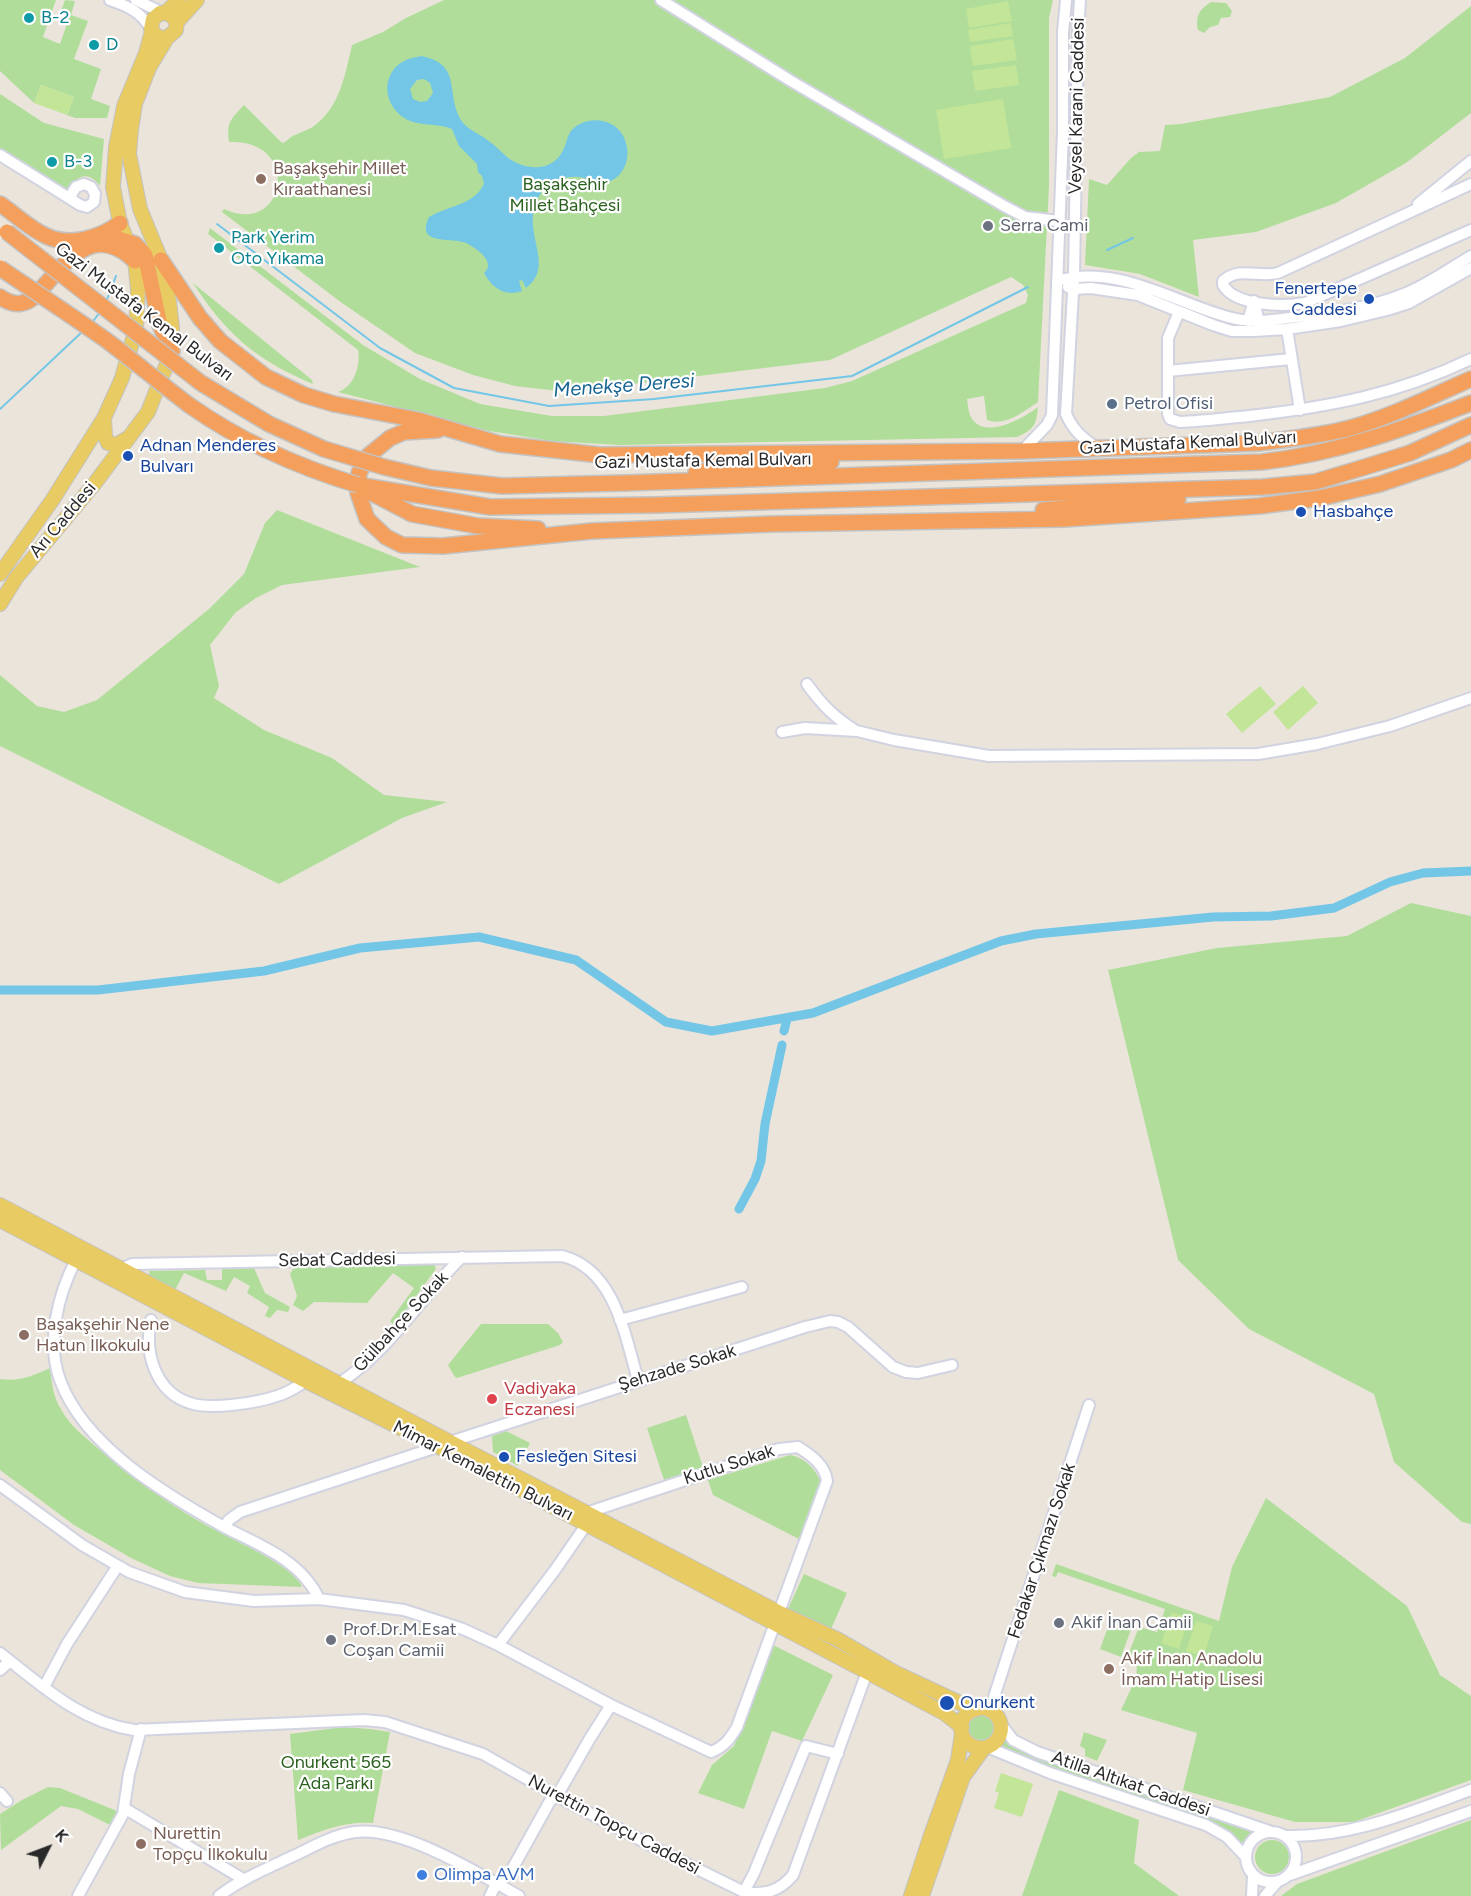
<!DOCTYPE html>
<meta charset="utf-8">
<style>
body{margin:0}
#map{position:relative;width:1471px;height:1896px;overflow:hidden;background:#eae4db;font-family:Figtree,sans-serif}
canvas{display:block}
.north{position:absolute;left:18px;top:1818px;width:60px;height:60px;-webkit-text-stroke:4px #fff;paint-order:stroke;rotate:48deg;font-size:16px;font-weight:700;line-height:24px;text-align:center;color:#292929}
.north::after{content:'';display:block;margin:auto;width:21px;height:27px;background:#292929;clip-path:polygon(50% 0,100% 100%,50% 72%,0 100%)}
</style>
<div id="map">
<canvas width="1471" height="1896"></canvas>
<div class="north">K</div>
</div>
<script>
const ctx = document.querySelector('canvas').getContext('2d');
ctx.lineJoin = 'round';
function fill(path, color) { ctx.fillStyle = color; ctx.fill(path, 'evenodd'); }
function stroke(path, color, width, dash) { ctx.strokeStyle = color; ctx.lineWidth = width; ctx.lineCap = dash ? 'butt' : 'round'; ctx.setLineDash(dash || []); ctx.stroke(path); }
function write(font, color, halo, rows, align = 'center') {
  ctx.font = font + ' Figtree,sans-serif'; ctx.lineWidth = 4.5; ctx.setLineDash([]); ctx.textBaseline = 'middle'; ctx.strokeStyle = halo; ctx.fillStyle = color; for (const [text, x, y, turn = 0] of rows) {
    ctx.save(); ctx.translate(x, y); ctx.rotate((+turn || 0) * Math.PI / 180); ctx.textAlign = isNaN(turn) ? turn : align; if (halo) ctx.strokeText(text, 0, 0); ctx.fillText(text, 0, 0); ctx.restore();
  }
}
fill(new Path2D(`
 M0,0H56L43,37L60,44L70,15L61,11L65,0L75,1L71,15L88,21L74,59L101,69L91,99L110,106L107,118H75L67,115L74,97L41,85L34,103L0,71Z
 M444,0H1053L1049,18V186L1038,402C1023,412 1005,427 987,420L984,396L967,399C968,404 968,412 971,417C984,441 1024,418 1038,407C1036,426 1034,429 1017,437L619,445L552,441L489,431L338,392C354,387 361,365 358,350L208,234L210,228L363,345L420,379L480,404L552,416H604L825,388L852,381L1026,303L1028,295L1023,285L1011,277L830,360L567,392L515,386L473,375L415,353L342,303L222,212L224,209C229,211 236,214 242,214C289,218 295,139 229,142C226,122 231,119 244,105L282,143L285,142C295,132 304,133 314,126C340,107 345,75 352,45L383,32L406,18Z
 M1211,2L1226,3L1232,11L1230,17L1221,18L1218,25L1210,27L1204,33L1198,30C1195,17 1199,9 1211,2Z
 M1471,6V113L1406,163L1336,203L1256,232L1193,240L1199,297L1140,274L1085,265L1089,179L1107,185L1131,158L1139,152L1160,151L1165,125L1181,124L1330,97L1405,58Z
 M0,94L44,123L104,139L100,186C86,168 76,178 67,192L0,150Z
 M193,283L312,380L313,384C256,360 226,334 193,283Z
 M277,510L420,567L282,585L256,598L236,612L210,645L219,686L214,698L264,730L332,758L384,795L447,802L402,818L279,884L0,746V675L37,706L64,712L97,700L209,609L244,574L265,523Z
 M1411,903L1471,916V1524L1462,1522L1394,1462L1374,1394L1249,1329L1178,1260L1108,970L1217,948L1347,936Z
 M434,1264L436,1269L394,1326L390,1321L414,1288L393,1273L367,1303L314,1302L303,1311L293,1305L297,1296L290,1274L295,1266Z
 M222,1268H254L265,1293L290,1307L288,1312L277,1310L270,1318L265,1316L269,1307L247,1293L250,1286L234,1277L226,1291L184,1273L174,1292L150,1280L149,1271L205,1270L207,1280H222Z
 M481,1324H548L558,1333L563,1342L560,1345L457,1378L455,1377L448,1365Z
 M50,1368C52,1384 53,1397 62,1411C71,1427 86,1438 100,1450C133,1477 167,1503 204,1524C225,1536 296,1566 302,1587L198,1583L170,1576L131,1558L74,1525L0,1470V1379C19,1382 33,1376 50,1368Z
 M686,1415L703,1467L664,1480L647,1428Z
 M506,1431L530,1443L518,1466L493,1452L492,1436Z
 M790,1455C806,1458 815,1469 822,1484L799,1539L713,1495L708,1480Z
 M1266,1498L1407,1606L1440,1675L1471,1696V1780L1354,1822H1295L1183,1790L1197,1733L1121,1710L1136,1678L1137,1664L1127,1658L1139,1627L1157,1632L1165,1609L1058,1572L1056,1577L1052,1576L1056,1564L1219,1621L1232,1567Z
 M804,1574L847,1593L831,1629L788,1609Z
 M1112,1616L1133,1624L1121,1657L1100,1649Z
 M773,1645L833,1675L802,1741L772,1731L744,1809L698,1793L712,1765L734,1746Z
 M969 1728a12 12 0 1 1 24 0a12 12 0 1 1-24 0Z
 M343,1727L370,1729L390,1732L373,1823C346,1821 323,1830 298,1840L290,1734Z
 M1084,1732L1107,1740L1097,1761L1085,1756V1749L1080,1746Z
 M1005,1737L1255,1831L1243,1844L1235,1836L1215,1823L1025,1757L1000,1745Z
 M48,1787L60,1788L117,1811L110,1825L78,1809L61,1806L1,1850L0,1814L22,1800Z
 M1059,1790L1139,1820L1134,1863L1179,1896H1022Z
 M1471,1820V1896H1281L1297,1884Z
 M1255 1857a17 17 0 1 1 34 0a17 17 0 1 1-34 0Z`), '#b0de9a');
fill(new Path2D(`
 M1008,1L1012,21L969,28L966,9Z
 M1011,23L1013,36L970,42L968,30Z
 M1013,39L1017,60L973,66L970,46Z
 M1016,65L1019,85L975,91L972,71Z
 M41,85L74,97L67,115L34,103Z
 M1003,99L1011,148L944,159L936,110Z
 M1260,686L1276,704L1242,733L1226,714Z
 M1303,686L1318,703L1288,730L1273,712Z
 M1172,1612L1189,1618L1179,1649L1161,1643Z
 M1196,1621L1213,1626L1204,1657L1186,1651Z
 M1001,1773L1033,1784L1022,1817L994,1808L999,1793L995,1791Z`), '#c2e597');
fill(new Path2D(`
 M422,56C463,65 445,93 461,120C467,130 481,134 490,142C496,146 501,152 507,157C525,171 554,173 564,148C567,142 567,136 571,131C581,119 600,117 613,125C621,130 626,139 627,148C630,164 619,183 601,183C593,183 587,178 579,177C568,176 553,179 545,188C512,225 560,263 526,288L522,280L519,281L522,291C505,297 492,288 484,273C497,262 476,248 466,243C451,237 415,246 429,217C449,205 473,206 484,184L482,176L478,172L477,164L459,146L452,129C438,123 423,126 410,121C393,114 383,95 389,78C395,63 406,58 422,56ZM424,79L430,83L433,93L427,101L420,102L413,99L410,89L417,80Z`), '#74c6e7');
stroke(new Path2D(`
 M217,224L380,348L454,388L549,406L654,399L852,376L1028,287
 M1107,250L1133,238
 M106,302L116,276
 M91,324L100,312
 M0,409L82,332`), '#74c6e7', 2);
stroke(new Path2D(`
 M0,990H98L264,971L360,948L479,937L576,960L666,1022L712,1031L813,1013L1001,941L1036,934L1213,917L1271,916L1334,908L1390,882L1423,873L1471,871
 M784,1031L787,1019
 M739,1209L755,1179L761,1161L765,1124L782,1045`), '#74c6e7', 9);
const minor = new Path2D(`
 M110,0C128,6 141,12 151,29
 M136,0L163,13
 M661,0L791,81L1004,206L1025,217L1059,221
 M1080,0L1078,33L1074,276L1066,414C1073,430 1082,438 1097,448
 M0,155L69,198
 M84,184L91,187L95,194L94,202L87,207L80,205L69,198L76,187Z
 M1471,184L1278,273C1259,278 1239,266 1223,281V285C1235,306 1283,307 1305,303L1471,230
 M1418,204L1471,161
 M1057,281C1116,263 1173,302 1228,317C1251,324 1273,320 1296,317C1333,313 1369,308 1404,294C1427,285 1449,269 1471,256
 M1068,287L1073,289L1091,288L1138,295L1213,325L1232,331H1254L1287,329L1341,321L1387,310L1409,303L1471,268
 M1179,312L1168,338V414L1170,419L1180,422C1203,421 1226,418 1249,416C1329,407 1398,394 1471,359
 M1248,321L1254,301L1259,322
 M1287,329L1300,410
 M1168,371L1291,359
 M1022,451L1047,425L1052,415L1063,132V32L1066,0
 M807,684C822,705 834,717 856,731
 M782,732L805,728L857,731L894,740L989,756L1258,754L1317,744L1390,726L1471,698
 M76,1260C58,1294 46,1342 60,1380C84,1446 165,1494 224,1527
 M121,1269L132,1264L562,1256C615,1269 625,1336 638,1380
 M151,1320C144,1352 155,1392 190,1403C210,1410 257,1403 277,1396C288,1393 297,1387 306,1381
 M620,1320L742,1287
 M338,1384C389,1352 420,1298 462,1257
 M450,1442L805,1327L830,1321L838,1322L848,1327L893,1367L906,1372L918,1373L952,1365
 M0,1485L82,1545L129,1572L185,1592L254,1601L319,1599L404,1610L463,1629L498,1645L611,1705L711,1752C724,1747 730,1739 737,1727L827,1481C825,1465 811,1455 798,1447L779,1449L586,1513
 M319,1599C301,1560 259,1545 224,1527L229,1520L240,1512L437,1447
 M498,1645L555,1570L586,1525
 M0,1653C41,1685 80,1722 134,1730L364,1720L385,1722L483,1754L557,1796L671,1856L744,1892C764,1895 779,1892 793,1875L867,1672
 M0,1670L10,1661
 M44,1687L67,1644L117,1567
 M994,1697L1089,1405
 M1001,1724L1013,1740L1037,1752L1269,1831
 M987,1747L1050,1773L1206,1825L1227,1837L1245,1856
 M0,1793L7,1801
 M124,1808L243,1879
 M1246 1857a25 25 0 1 1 50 0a25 25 0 1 1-50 0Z
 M1285,1836C1351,1838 1410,1812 1471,1790
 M1287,1876L1471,1811
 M744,1892L754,1873L806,1746L838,1754
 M78,1896L123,1814L129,1774L141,1729
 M219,1896C241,1879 266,1869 291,1857C311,1848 332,1835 355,1832C403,1826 477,1873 519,1896
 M490,1896L496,1884L510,1873L550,1801L557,1796L589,1740L611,1705
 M1252,1896L1253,1875
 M1265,1896L1278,1881`);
const major = new Path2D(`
 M165,13L179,0
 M176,23L197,0
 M104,418L105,436L108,443L116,445L128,438
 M0,574L53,499L104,418L122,378L136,328L138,289L135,261L120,223L113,187L116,147L124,106L146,53L152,31
 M0,604L16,578L95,483L148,412L172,351V328L169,301L161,260L140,209L129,154L131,130L135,104L149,68L167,38L176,30C178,19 171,12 160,13L153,19L151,29L157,37L167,38
 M0,1205L450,1442L778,1612L837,1639L894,1672L975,1710
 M0,1220L306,1381L451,1453L867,1672L944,1713L962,1727
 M961 1728a20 20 0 1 1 40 0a20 20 0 1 1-40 0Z
 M911,1896L931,1835L958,1760L962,1733
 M922,1896L963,1777L984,1748`);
const highway = new Path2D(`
 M0,204C15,214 29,228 46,236C69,247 101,238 120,223
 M114,238L135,244L145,255L160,325L172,351
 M161,260L200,318L220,341L266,377L304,395L334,404L418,420L500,444L600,455L1022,451L1258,443C1288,439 1320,436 1350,428C1391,417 1432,396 1471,379
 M0,297C6,301 15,305 22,303C32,301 38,293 44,286C71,256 96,224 135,261
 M438,430L404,432L390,438L368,456L359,473L358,493L367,519L386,537L402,545L443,546L592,531L771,524L1065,519L1259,506L1320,498L1380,484L1451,460L1471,450
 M696,472L722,469L831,462
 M625,483L1262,462C1338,453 1401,430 1471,403
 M358,485L490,507L656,505L1263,487L1315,482L1365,467L1410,453L1471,425
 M368,491L412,514L478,526L538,529
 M1043,510L1178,499`);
stroke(minor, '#d1d3e1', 14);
stroke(major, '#c3c3c3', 16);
stroke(highway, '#c3c3c3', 18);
stroke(minor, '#fff', 10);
stroke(major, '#e8cb63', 14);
stroke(highway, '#f4a05c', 15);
const highwayBridge = new Path2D(`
 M7,232L201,383L269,424L324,449L384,467L431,478L502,486L625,483
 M0,268C35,292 71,315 106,340C134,361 161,384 189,405C240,441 298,467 358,485`);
stroke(highwayBridge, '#c3c3c3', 18, []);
stroke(highwayBridge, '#f4a05c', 15);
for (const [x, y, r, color] of [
 [29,18,6,"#0f9aa8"],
 [94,45,6,"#0f9aa8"],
 [52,162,6,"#0f9aa8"],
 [261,179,6,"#8d6e63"],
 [988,226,6,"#6b7280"],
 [219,248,6,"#0f9aa8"],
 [1369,299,6,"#1a4fb4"],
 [1112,404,6,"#5c6f8a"],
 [128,456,6,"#1a4fb4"],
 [1301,512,6,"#1a4fb4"],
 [24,1335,6,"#8d6e63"],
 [492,1399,6,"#e0444e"],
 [504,1457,6,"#1a4fb4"],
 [1059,1623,6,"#6b7280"],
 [331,1640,6,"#6b7280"],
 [1109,1669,6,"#8d6e63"],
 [947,1703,8,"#1a4fb4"],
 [141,1844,6,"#8d6e63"],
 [422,1875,6,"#3f7fe0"]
]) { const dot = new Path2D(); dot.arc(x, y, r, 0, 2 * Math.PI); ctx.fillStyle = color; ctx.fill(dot); stroke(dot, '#fff', 2); }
write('18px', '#0d838f', '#fff', [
 ["B-2",41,18],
 ["D",106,45],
 ["B-3",64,162],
 ["Park Yerim",231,238],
 ["Oto Yıkama",231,259]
], 'left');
write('18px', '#292929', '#fff', [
 ["Veysel Karani Caddesi",1077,106,-89],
 ["Gazi Mustafa Kemal Bulvarı",144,312,37],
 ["Gazi Mustafa Kemal Bulvarı",1188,443,-3],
 ["Gazi Mustafa Kemal Bulvarı",703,461,-1],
 ["Arı Caddesi",63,520,-50],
 ["Sebat Caddesi",337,1260,-1],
 ["Gülbahçe Sokak",401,1322,-47],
 ["Şehzade Sokak",677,1368,-17],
 ["Kutlu Sokak",729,1465,-18],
 ["Mimar Kemalettin Bulvarı",483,1471,27],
 ["Fedakar Çıkmazı Sokak",1042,1551,-72],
 ["Atilla Altıkat Caddesi",1131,1784,19],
 ["Nurettin Topçu Caddesi",614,1825,28]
]);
write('18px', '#785e54', '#fff', [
 ["Başakşehir Millet",273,169],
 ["Kıraathanesi",273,190],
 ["Başakşehir Nene",36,1325],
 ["Hatun İlkokulu",36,1346],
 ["Akif İnan Anadolu",1121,1659],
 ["İmam Hatip Lisesi",1121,1680],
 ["Nurettin",153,1834],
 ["Topçu İlkokulu",153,1855]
], 'left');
write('18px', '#2a611e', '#fff', [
 ["Başakşehir",565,185],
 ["Millet Bahçesi",565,206],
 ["Onurkent 565",336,1763],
 ["Ada Parkı",336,1784]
]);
write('18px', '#5b616d', '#fff', [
 ["Serra Cami",1000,226],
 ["Akif İnan Camii",1071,1623],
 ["Prof.Dr.M.Esat",343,1630],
 ["Coşan Camii",343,1651]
], 'left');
write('18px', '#164399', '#fff', [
 ["Fenertepe",1357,289,"right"],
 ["Caddesi",1357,310,"right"],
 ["Adnan Menderes",140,446],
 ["Bulvarı",140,467],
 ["Hasbahçe",1313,512],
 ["Fesleğen Sitesi",516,1457],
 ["Onurkent",960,1703]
], 'left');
write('18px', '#4e5e75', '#fff', [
 ["Petrol Ofisi",1124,404]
], 'left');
write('18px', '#be3a42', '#fff', [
 ["Vadiyaka",504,1389],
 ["Eczanesi",504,1410]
], 'left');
write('18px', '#366cbe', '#fff', [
 ["Olimpa AVM",434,1875]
], 'left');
write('italic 20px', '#156491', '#fff', [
 ["Menekşe Deresi",624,386,-4]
]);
</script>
